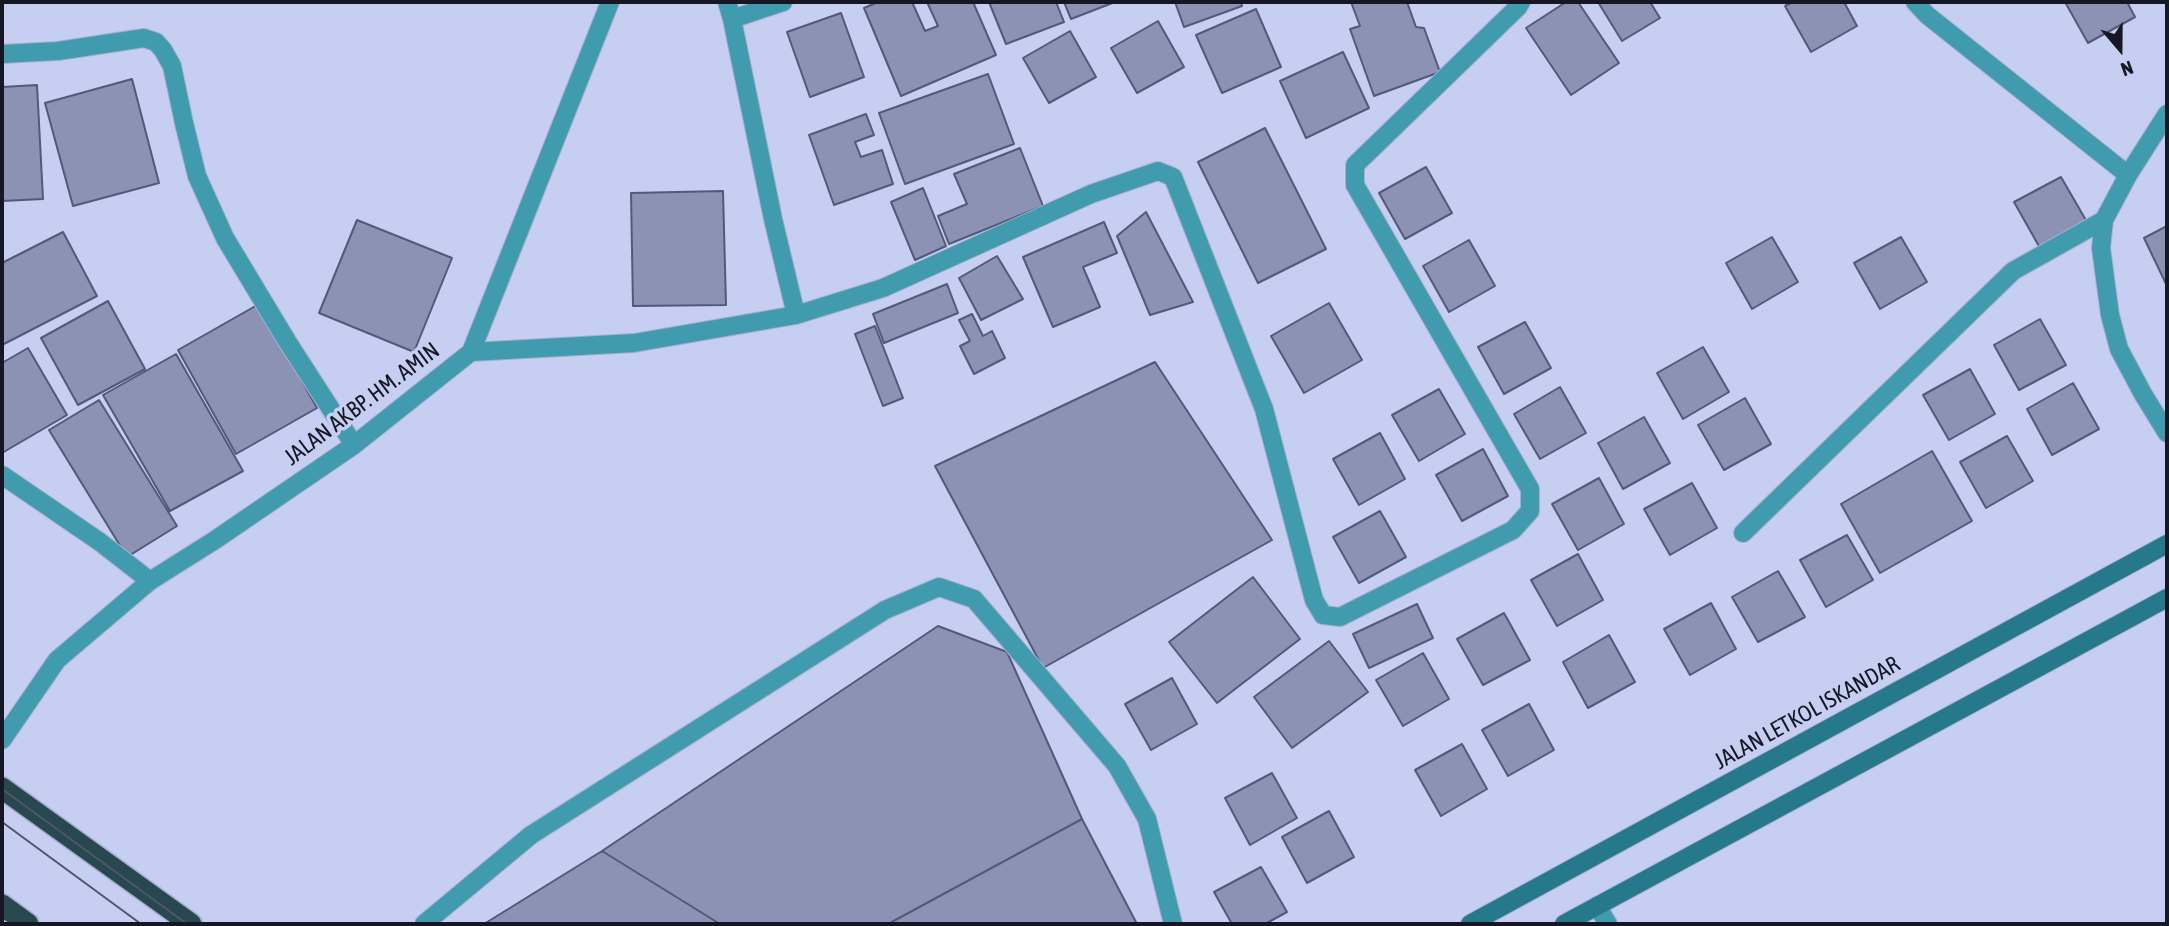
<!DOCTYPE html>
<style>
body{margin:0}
#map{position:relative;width:2169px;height:926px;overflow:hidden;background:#c6cef2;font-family:"Asap Condensed",sans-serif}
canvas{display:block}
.frame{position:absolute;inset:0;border:4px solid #151724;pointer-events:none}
.north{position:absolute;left:2085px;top:14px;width:70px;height:70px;-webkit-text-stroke:5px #c6cef2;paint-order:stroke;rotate:160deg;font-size:19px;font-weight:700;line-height:28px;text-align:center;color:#151724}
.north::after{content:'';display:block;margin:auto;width:24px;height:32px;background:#151724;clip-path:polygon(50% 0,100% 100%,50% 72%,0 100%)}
</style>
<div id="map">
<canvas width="2169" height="926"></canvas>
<div class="frame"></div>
<div class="north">N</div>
</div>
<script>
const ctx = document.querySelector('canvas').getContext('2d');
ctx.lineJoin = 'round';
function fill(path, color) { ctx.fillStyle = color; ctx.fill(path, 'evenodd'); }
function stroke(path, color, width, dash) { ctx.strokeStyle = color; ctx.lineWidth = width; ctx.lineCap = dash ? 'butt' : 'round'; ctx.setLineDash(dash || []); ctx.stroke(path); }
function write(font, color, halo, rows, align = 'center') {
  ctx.font = font + ' "Asap Condensed",sans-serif'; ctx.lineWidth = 7; ctx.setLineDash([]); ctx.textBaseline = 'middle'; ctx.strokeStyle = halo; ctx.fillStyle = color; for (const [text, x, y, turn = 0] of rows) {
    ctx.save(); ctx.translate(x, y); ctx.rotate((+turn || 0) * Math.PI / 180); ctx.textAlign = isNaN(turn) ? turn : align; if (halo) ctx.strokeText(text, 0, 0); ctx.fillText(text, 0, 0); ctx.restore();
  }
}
const building = new Path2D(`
 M878,2H912L925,31L938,26L927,2H973L996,55L901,96L864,8Z
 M989,2H1056L1064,22L1006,44Z
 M1064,2H1115L1071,19Z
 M1175,2H1241L1242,6L1184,27Z
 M1351,2H1407L1416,27L1424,28L1440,72L1374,96L1350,29L1360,26Z
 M1566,2H1578L1619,63L1571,95L1526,28Z
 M1598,2H1650L1660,18L1622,41Z
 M1793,2H1844L1857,26L1811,52L1785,6Z
 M2065,2H2127L2135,17L2088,43Z
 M1256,9L1281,67L1222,93L1196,35Z
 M841,13L864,77L810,97L787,32Z
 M1158,21L1184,67L1137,93L1111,48Z
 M1070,31L1096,77L1049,103L1023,58Z
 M1343,52L1369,108L1306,138L1280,81Z
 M988,74L1014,144L905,184L879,113Z
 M132,79L159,183L73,206L45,103Z
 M37,85L43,199L2,201V87Z
 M866,114L874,135L855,142L861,157L882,150L893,184L834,205L809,135Z
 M1265,128L1326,249L1258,283L1198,162Z
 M1020,148L1043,206L949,244L938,216L967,204L954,174Z
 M1426,167L1452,213L1405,239L1379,193Z
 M2061,177L2087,222L2040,248L2014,202Z
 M923,188L946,246L915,260L891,202Z
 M723,191L726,305L633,306L631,193Z
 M1146,212L1193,302L1150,315L1117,236Z
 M357,220L452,258L414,352L319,313Z
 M1104,222L1117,253L1083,267L1100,307L1053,327L1023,257Z
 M2167,226V286L2144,238Z
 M63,232L97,296L2,345V263Z
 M1772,237L1798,282L1752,309L1726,263Z
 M1901,237L1927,282L1880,309L1854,263Z
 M1469,240L1495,286L1449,312L1423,266Z
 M997,256L1023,299L981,320L959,278Z
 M947,284L958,313L884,343L873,314Z
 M108,301L145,369L78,405L41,338Z
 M1329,303L1362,360L1304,393L1271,336Z
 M259,304L317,408L236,454L178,350Z
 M972,314L983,336L992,331L1005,358L974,374L960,346L970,341L959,320Z
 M2040,319L2066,365L2019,390L1994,345Z
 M1525,322L1551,368L1504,394L1478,347Z
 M875,326L903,398L883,406L855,334Z
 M1703,347L1729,392L1683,419L1657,373Z
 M28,348L67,415L2,453V363Z
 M176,354L243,471L170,511L103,395Z
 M1155,362L1272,540L1043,668L935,466Z
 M1970,369L1995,414L1949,440L1923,395Z
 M2073,383L2099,429L2052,455L2027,409Z
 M1560,387L1586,433L1540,459L1514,414Z
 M1439,389L1465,434L1419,461L1392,415Z
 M1745,398L1771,444L1724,470L1698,425Z
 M99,400L177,526L127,557L49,430Z
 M1644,417L1670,463L1623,489L1598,443Z
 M1380,433L1405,479L1359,505L1333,459Z
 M2007,436L2033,481L1986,508L1960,462Z
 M1483,449L1508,496L1462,521L1436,475Z
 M1932,451L1972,521L1880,573L1841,504Z
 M1599,478L1624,524L1578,550L1552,504Z
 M1692,483L1717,528L1670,555L1644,509Z
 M1380,511L1406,557L1359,583L1333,537Z
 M1847,535L1873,580L1826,607L1800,560Z
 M1578,554L1603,600L1557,626L1531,580Z
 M1778,571L1805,617L1758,642L1732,597Z
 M1253,577L1300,639L1217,703L1169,642Z
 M1711,603L1736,649L1690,675L1664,629Z
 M1417,604L1433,638L1369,668L1353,634Z
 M1504,613L1530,660L1483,685L1457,639Z
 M938,626L1007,652L1082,819L888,924H720L602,851Z
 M1609,635L1635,682L1588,708L1563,662Z
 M1329,641L1368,692L1292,748L1254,697Z
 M1423,653L1449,699L1403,726L1376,680Z
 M1172,678L1197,724L1151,750L1125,704Z
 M1529,704L1554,750L1508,776L1482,730Z
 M1462,744L1487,789L1441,816L1415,770Z
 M1272,773L1297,818L1250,845L1225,798Z
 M1329,811L1354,857L1307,883L1282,837Z
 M1082,819L1137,924H888Z
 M602,851L720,924H484Z
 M1261,867L1287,912L1265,924H1232L1214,892Z`);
fill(building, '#8b92b4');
stroke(building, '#535978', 2);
const lane = new Path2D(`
 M1915,2L1927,15L2128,175
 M424,924L531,835L885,610L939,587L974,599L1117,766L1147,819L1173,924`);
const street = new Path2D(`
 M727,2L732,19L783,2
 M732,19L773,219L796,315
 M2,54L58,51L144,38L156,42L163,50L172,66L184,123L197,176L225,238L287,341L354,445
 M2167,114L2128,175L2104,220L2101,248L2110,315L2119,349L2143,394L2167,433
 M471,352L634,343L796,315L883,288L1091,194L1158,171L1173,177L1264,409L1314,600L1323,615L1340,617L1513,530L1530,511V489L1355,185V165L1518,7L1521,2
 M2,475L100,542L150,581
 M1743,533L2013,271L2104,220
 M2,740L57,660L150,581L215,540L354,445L471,352L610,2
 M1597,906L1608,924`);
const secondary = new Path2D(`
 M1470,924L2167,544
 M1564,924L2167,598`);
const highway = new Path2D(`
 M2,788L191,924
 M2,905L28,924`);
stroke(lane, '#a6adcd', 20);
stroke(street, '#a6adcd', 20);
stroke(secondary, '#a6adcd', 20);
stroke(highway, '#a6adcd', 24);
stroke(lane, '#419baf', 18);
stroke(street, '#419baf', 18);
stroke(secondary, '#26798a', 18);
stroke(highway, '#284850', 21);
stroke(new Path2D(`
 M2,789L187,924
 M2,822L141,924`), '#515569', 2);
write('23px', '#151724', '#c6cef2', [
 ["JALAN AKBP. HM. AMIN",362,404,-37],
 ["JALAN LETKOL ISKANDAR",1807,713,-29]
]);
</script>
